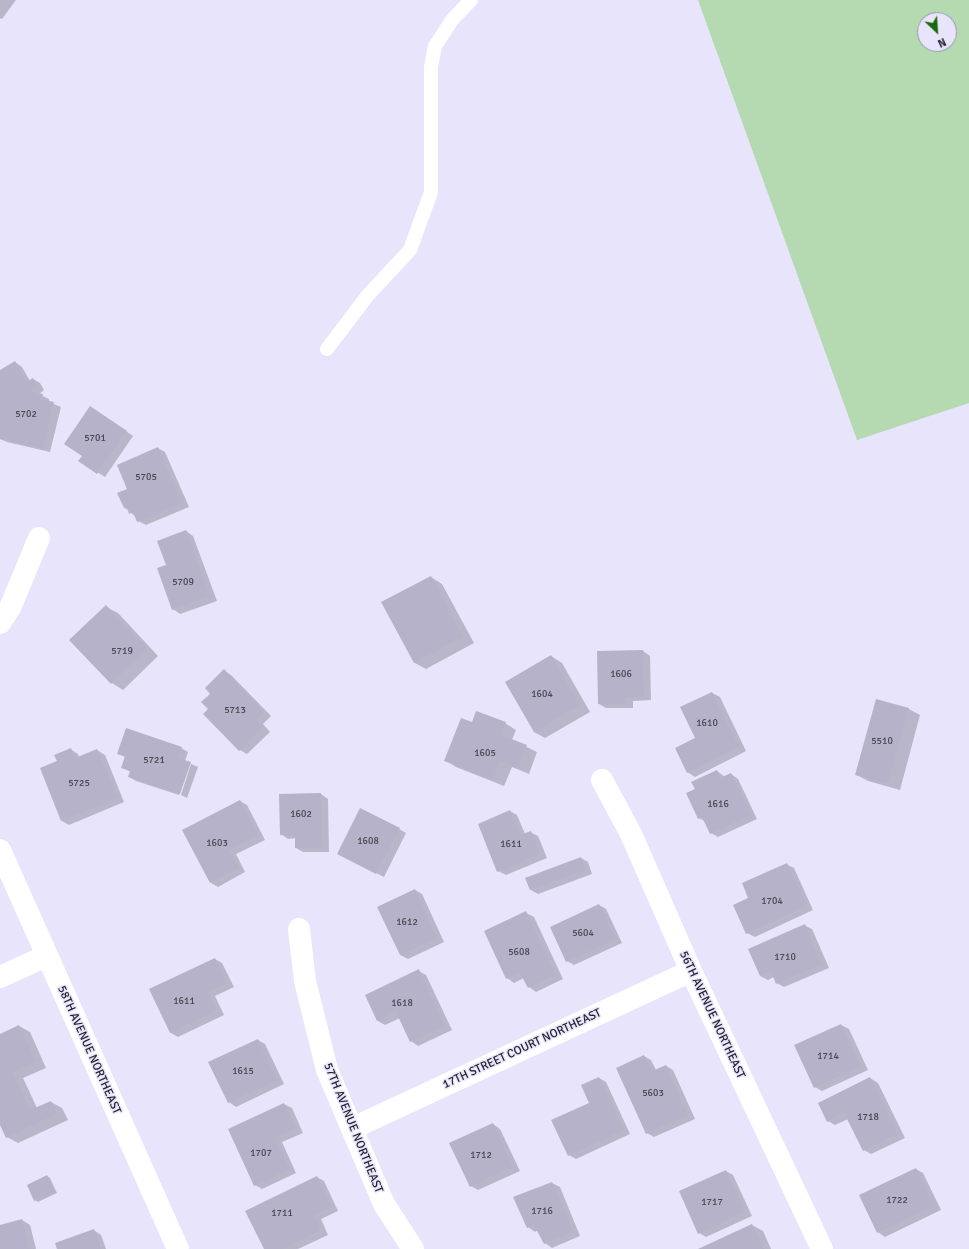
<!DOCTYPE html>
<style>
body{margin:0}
#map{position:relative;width:969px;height:1249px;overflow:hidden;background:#e8e4fc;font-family:Signika,sans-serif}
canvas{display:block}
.north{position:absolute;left:917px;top:12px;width:40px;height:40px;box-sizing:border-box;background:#e8e4fc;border:1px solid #9a97a8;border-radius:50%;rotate:155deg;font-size:11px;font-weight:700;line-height:16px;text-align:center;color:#24232b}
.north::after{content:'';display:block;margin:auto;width:14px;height:18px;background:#196a0d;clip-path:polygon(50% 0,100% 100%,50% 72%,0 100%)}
</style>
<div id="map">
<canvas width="969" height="1249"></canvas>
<div class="north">N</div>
</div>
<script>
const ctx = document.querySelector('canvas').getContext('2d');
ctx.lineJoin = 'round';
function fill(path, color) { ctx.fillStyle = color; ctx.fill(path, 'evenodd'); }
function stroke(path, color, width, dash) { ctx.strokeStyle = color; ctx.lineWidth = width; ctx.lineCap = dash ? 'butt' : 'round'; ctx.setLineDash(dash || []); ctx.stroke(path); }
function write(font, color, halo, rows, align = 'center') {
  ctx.font = font + ' Signika,sans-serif'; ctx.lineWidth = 3; ctx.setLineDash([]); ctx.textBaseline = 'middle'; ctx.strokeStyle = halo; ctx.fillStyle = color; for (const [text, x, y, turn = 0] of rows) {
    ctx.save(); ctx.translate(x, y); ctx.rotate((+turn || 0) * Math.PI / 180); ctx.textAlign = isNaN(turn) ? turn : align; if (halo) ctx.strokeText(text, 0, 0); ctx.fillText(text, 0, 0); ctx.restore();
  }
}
fill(new Path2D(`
 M698,0H969V403L857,440ZM925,20H949V44H925Z`), '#b5d9b0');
fill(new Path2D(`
 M0,0H16L2,19L0,18Z
 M15,362L22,367L30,381L33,379L40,383L44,390L39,394L49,399V402L61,407L50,452L7,442L0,439V371Z
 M98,412L133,436L105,477L80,461L83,456Z
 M158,448L165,452L189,507L146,525L138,521L136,517L125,508Z
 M186,531L193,536L217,601L180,614L173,609L167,566Z
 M431,577L442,584L474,643L426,669L415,663L383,603Z
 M106,607L118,613L158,656L123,690L112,683Z
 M643,651L650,656L651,700L633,701V708H606L599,704L598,652Z
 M551,656L562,663L590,712L545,738L534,732Z
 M224,671L231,675L271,716L263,724L270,732L247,754L240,750L209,709L211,694Z
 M712,693L720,697L746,751L695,777L687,772Z
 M877,700L909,709L920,715L900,790L868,781L857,775Z
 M505,723L516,730L512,740L537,752L529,774L512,767L504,786L456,767L445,760L473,724Z
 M181,748L188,752L185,761L190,763L179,795L136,781L129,777L131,772L122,767L125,757L118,754Z
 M70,749L78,754L79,758L97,750L105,755L124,802L69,825L62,821L58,762Z
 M191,764L198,767L187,798L181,795Z
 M717,771L725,777L731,774L738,779L757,819L718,837L711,833L706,822L699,818L696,790Z
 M321,794L328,799L329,852H303L296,848V838L288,839L281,834L280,795Z
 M240,801L247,805L265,840L236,854L245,872L218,887L211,883Z
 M510,811L517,815L525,834L530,832L538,836L547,858L506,875L498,871Z
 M399,829L406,833L384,877L345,857Z
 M581,858L588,862L592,874L538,894L531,890L526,878Z
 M786,864L794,868L813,910L755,937L747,933L749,898Z
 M415,890L422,894L444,942L408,959L400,955Z
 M599,905L606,909L622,943L574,965L567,961Z
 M526,913L534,917L563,979L536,992L529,987L524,978L514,983L507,978Z
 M804,925L812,929L829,968L784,987L777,983L774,977L768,980L760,976Z
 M215,959L222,963L234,987L215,996L224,1015L178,1037L171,1033L151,990Z
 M419,971L426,975L452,1030L418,1046L411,1041L400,1018L385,1025L378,1021L366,995Z
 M841,1025L849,1029L868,1070L822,1091L815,1087Z
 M19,1026L30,1032L46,1068L23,1078L37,1108L51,1102L62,1108L68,1120L18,1143L7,1137L0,1122V1035Z
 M258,1040L265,1044L284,1084L236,1107L229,1102Z
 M644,1056L651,1060L656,1070L666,1066L673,1070L695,1119L654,1137L647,1133Z
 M599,1078L606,1082L630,1134L576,1159L569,1155Z
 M870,1078L878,1083L905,1138L871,1154L864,1150L848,1119L835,1125L828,1121Z
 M284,1104L292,1108L303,1133L282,1142L296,1173L262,1189L255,1185Z
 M493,1124L500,1129L520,1171L478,1190L471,1186Z
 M916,1169L923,1173L941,1210L885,1237L878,1232Z
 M726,1171L733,1175L752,1216L706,1237L699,1233Z
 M47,1176L50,1178L57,1193L38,1202L35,1200Z
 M317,1177L324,1181L338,1211L321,1219L328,1235L298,1249H265Z
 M552,1183L560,1187L580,1236L552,1248L545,1243L538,1230L535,1232L528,1227Z
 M22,1220L30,1225L36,1249H0V1226Z
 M752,1225L763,1231L771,1249H700Z
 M94,1230L101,1235L106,1249H58Z`), '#0003');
fill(new Path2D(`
 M15,361L26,382L33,378L37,386L30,391L43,394L41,399L54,402L43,449L0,439V370Z
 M90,406L127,431L97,474L78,461L82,456L64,444Z
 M158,447L182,503L137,522L133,512L129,514L127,507L124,508L117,493L127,489L117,465Z
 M186,530L210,596L172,610L157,568L166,565L157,541Z
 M431,576L463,637L414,663L381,602Z
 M106,605L148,649L111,684L69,640Z
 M643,650L644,697H626V704H598L597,651Z
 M551,655L580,705L534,732L505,682Z
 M224,669L264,712L256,719L264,727L239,751L203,714L208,709L201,702L210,694L205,688Z
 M712,692L739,747L687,773L675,748L695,738L680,707Z
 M876,699L909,708L888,784L855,775Z
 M476,711L506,722L501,735L527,745L518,768L500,761L493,780L444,761L461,718L472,722Z
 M126,728L182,747L178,758L191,762L180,794L128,777L130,771L121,768L125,756L117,754Z
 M71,748L75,758L97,749L118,798L61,821L40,768L57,761L54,755Z
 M717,770L720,778L731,773L751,815L710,834L702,817L698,819L686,793L695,789L691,782Z
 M321,793L322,848H295V835H280L279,794Z
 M240,800L258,836L229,850L239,868L210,883L182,830Z
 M360,808L400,828L376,874L337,854Z
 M510,810L520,835L531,831L540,854L497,872L478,824Z
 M581,857L586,870L530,890L525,878Z
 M787,863L807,906L746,934L733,905L748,898L742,883Z
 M415,889L437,938L400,955L377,907Z
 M599,904L616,939L566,962L550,927Z
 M526,911L556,975L528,988L520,973L506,979L484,931Z
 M805,924L822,964L776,984L771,971L760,976L748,949Z
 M215,958L227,983L208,992L217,1010L170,1033L149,989Z
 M419,969L445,1026L410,1042L396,1012L377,1021L365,995Z
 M841,1024L861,1066L814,1088L794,1045Z
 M19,1025L36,1062L13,1072L30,1110L51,1101L57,1114L6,1138L0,1125V1034Z
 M258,1039L277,1080L228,1103L208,1062Z
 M644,1055L652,1071L666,1065L688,1115L646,1134L616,1068Z
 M599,1077L624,1130L568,1156L551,1120L589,1103L581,1085Z
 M870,1077L898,1134L863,1151L844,1113L827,1122L818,1103Z
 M284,1103L296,1128L275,1138L290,1169L254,1186L228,1129Z
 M493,1123L513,1167L470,1187L449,1143Z
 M916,1168L934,1206L877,1233L859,1195Z
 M726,1170L745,1212L698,1234L679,1191Z
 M47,1175L55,1192L34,1201L27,1185Z
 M317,1176L332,1207L314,1215L321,1230L283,1249H264L245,1211Z
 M552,1182L574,1232L544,1244L534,1225L527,1228L513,1197Z
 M22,1219L30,1249H0V1225Z
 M752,1224L764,1249H698Z
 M94,1229L101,1249H57L55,1243Z`), '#b6b2c9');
stroke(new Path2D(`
 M327,349L368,295L410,250L431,192V67L435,46L452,20L471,0`), '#fff', 14);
stroke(new Path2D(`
 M0,623L10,608L39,538
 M602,780L631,834L691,971L822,1249
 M0,850L178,1249
 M299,929L305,981L327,1070L384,1204L413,1249
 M0,977L46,956
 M353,1128L691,971`), '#fff', 22);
write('10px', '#484752', null, [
 ["5702",26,414],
 ["5701",95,438],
 ["5705",146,477],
 ["5709",183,582],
 ["5719",122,651],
 ["1606",621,674],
 ["1604",542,694],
 ["5713",235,710],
 ["1610",707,723],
 ["5510",882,741],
 ["1605",485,753],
 ["5721",154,760],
 ["5725",79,783],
 ["1616",718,804],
 ["1602",301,814],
 ["1608",368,841],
 ["1603",217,843],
 ["1611",511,844],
 ["1704",772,901],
 ["1612",407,922],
 ["5604",583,933],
 ["5608",519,952],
 ["1710",785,957],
 ["1611",184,1001],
 ["1618",402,1003],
 ["1714",828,1056],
 ["1615",243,1071],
 ["5603",653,1093],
 ["1718",868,1117],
 ["1707",261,1153],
 ["1712",481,1155],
 ["1722",897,1200],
 ["1717",712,1202],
 ["1716",542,1211],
 ["1711",282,1213]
]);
write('12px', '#24232b', '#e8e4fc', [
 ["56TH AVENUE NORTHEAST",712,1015,65],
 ["17TH STREET COURT NORTHEAST",522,1049,-25],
 ["58TH AVENUE NORTHEAST",89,1050,66],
 ["57TH AVENUE NORTHEAST",353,1128,68]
]);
</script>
